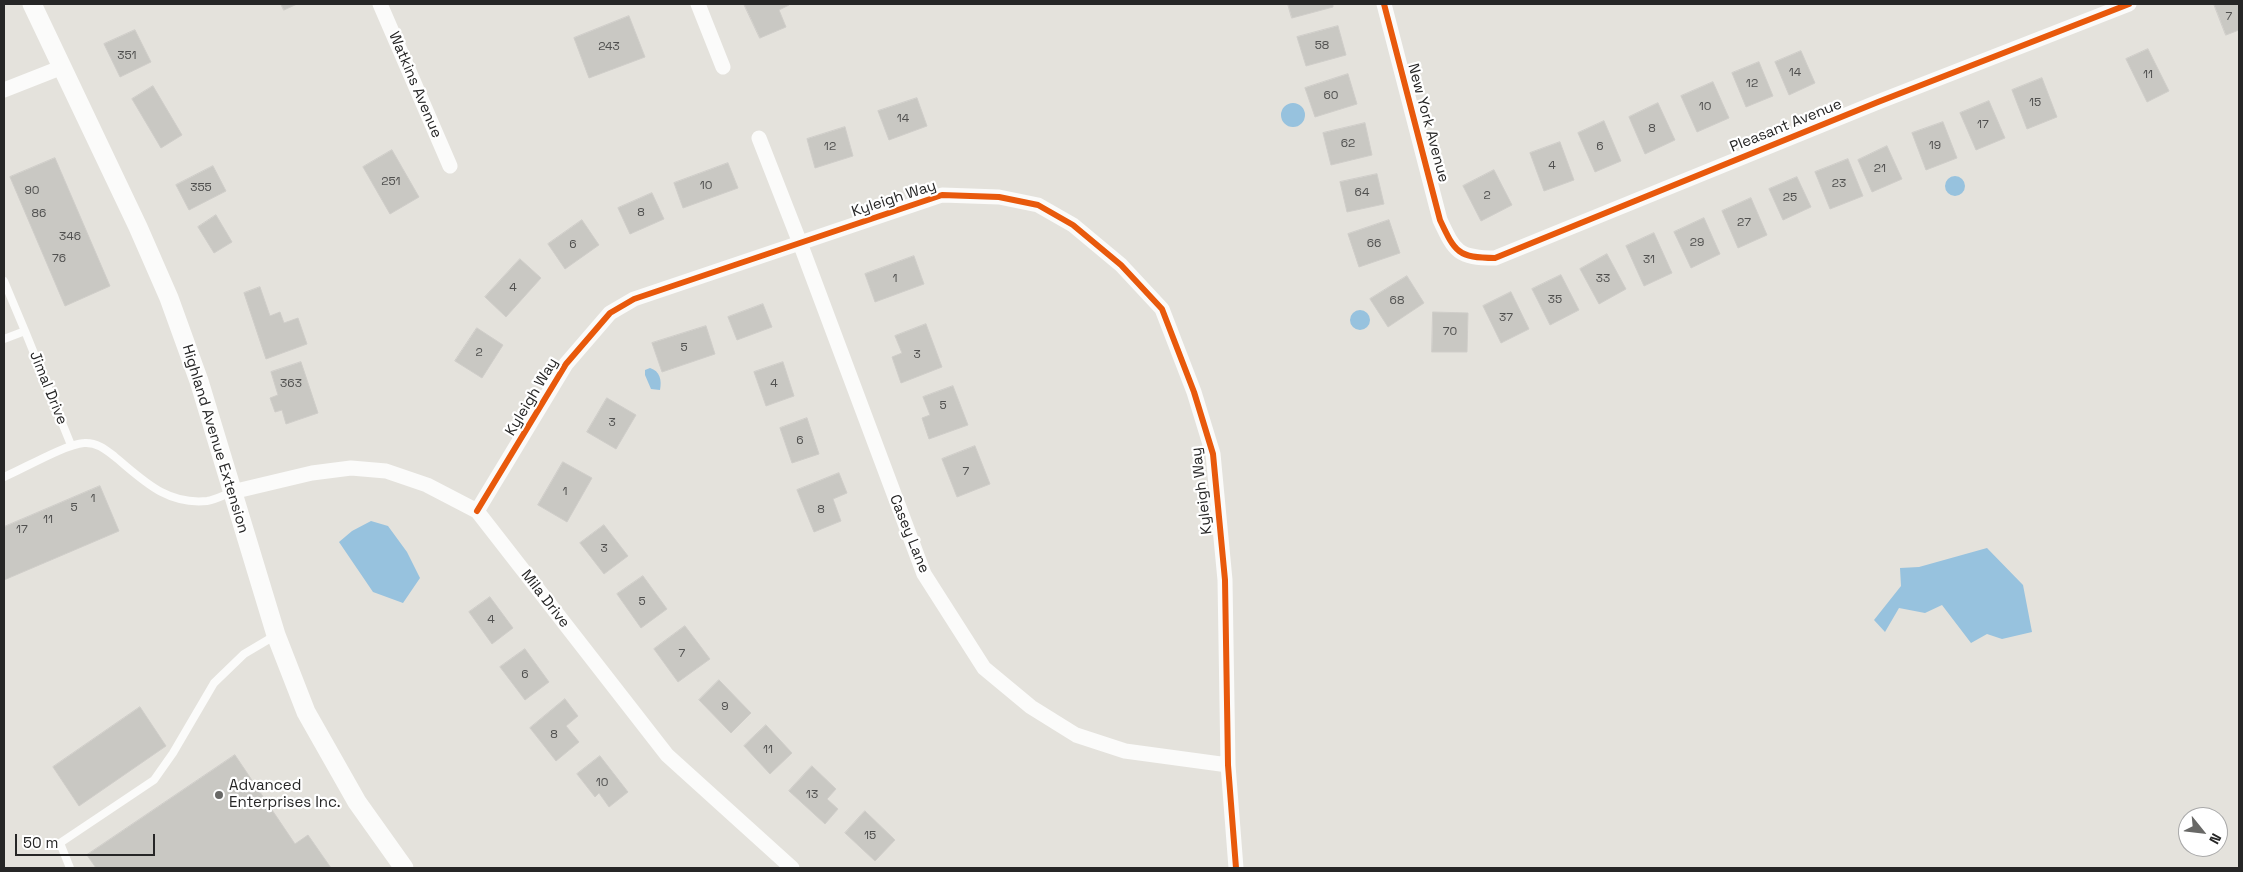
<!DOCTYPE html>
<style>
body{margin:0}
#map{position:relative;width:2243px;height:872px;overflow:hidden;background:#e4e2dc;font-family:"Space Grotesk",sans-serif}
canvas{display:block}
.frame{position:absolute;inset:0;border:5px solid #262626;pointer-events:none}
.north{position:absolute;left:2178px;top:807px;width:50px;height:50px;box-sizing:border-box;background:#fff;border:1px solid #a8a8a8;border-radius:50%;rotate:119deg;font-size:14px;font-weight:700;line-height:20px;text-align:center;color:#262626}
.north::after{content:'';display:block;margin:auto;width:18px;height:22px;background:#686866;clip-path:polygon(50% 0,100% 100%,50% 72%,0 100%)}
.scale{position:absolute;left:15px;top:834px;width:140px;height:22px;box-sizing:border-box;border:2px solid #262626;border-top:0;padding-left:6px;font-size:15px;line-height:18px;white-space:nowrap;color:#262626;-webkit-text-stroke:4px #fff;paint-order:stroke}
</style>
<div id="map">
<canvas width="2243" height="872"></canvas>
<div class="frame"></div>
<div class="north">N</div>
<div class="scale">50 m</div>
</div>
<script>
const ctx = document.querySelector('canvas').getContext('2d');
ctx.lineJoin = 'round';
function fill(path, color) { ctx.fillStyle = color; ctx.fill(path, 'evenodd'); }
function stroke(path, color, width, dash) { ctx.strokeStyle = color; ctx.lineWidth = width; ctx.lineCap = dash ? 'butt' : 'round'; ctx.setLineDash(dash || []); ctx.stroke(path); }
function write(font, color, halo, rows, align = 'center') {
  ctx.font = font + ' "Space Grotesk",sans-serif'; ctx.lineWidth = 4.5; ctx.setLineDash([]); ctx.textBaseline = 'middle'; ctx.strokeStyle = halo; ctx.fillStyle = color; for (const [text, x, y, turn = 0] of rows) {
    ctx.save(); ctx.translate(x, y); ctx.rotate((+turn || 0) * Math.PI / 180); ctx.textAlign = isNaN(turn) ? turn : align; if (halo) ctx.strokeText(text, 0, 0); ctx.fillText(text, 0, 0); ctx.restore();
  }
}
fill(new Path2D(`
 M1281 115a12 12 0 1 1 24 0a12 12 0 1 1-24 0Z
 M1945 186a10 10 0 1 1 20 0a10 10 0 1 1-20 0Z
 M1350 320a10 10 0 1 1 20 0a10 10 0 1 1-20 0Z
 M650,368C660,371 662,380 660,390L651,389L645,375V370Z
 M371,521L388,526L407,552L420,578L403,603L373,592L339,542L352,531Z
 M1987,548L2023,585L2032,632L2002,639L1987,634L1971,643L1942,605L1925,613L1899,608L1885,632L1874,620L1901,586L1900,568L1919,567Z`), '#97c2de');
const building = new Path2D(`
 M281,4H297L284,10Z
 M744,4H788L789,5L779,10L786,27L760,38Z
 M1288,4H1333V7L1292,18Z
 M2214,4H2239V30L2226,35Z
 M629,16L645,57L589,78L574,38Z
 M1338,26L1346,55L1306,66L1297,37Z
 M135,30L151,62L120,77L104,44Z
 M2148,49L2169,91L2147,102L2126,59Z
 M1801,51L1815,83L1789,95L1775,62Z
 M1759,62L1773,96L1746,107L1732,73Z
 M1348,74L1357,104L1315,117L1305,88Z
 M2042,78L2057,117L2027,129L2012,90Z
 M1713,82L1729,118L1697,132L1681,96Z
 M153,86L182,135L161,148L132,99Z
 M917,98L927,126L889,140L878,111Z
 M1989,101L2005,138L1976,150L1960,113Z
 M1658,103L1675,140L1645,154L1629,117Z
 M1604,121L1621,161L1595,172L1578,133Z
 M1943,122L1957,158L1926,170L1912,133Z
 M1365,123L1372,155L1331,165L1323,133Z
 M845,127L853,156L815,168L807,139Z
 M1560,142L1574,180L1544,191L1530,153Z
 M1887,146L1902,179L1872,192L1858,160Z
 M392,150L419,197L390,214L363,167Z
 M55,158L110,286L65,306L10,177Z
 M1848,159L1863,196L1830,209L1815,172Z
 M728,163L738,188L683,208L674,183Z
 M213,166L226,191L189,210L176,185Z
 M1494,170L1512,205L1481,221L1463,186Z
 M1377,174L1384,204L1347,212L1340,182Z
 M1797,177L1811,207L1783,220L1769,189Z
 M652,193L664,219L630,234L618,208Z
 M1751,198L1767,235L1738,248L1722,211Z
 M216,215L232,242L214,253L198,227Z
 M1704,218L1720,254L1691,268L1674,232Z
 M582,220L599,245L565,269L548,244Z
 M1389,220L1400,253L1359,267L1348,234Z
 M1654,233L1672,273L1644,286L1626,246Z
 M1607,254L1626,289L1599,304L1580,269Z
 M914,256L924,284L875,302L865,274Z
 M520,259L541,278L506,317L485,297Z
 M1561,275L1579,310L1550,325L1532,289Z
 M1407,276L1424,303L1388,327L1370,299Z
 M260,287L270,316L280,312L284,323L298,318L307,344L266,359L244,293Z
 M1511,292L1529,329L1501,343L1483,306Z
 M763,304L772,327L737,340L728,317Z
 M1433,312L1468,313L1467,352H1432Z
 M926,324L942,367L901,383L892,357L902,353L895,336Z
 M706,326L715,354L662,372L652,343Z
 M477,328L503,345L482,378L455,361Z
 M301,362L318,413L286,424L282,410L275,412L270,398L278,395L271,372Z
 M783,362L794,396L766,406L754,372Z
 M953,386L968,425L929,439L922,418L930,415L923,397Z
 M607,398L636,415L616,449L587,432Z
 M807,418L819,454L792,463L780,428Z
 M975,446L990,484L957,497L942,459Z
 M563,462L592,478L567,522L538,505Z
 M839,473L847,493L833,499L841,521L814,532L797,490Z
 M100,486L119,531L4,580V527Z
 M604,525L628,556L604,574L580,543Z
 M643,576L667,609L641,628L617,594Z
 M490,597L513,628L492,644L469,612Z
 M685,626L710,659L678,682L654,649Z
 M525,649L549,682L525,700L500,667Z
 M719,680L751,713L731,733L699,700Z
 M565,699L578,716L566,726L579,742L556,761L530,728Z
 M140,707L166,746L79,806L53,767Z
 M766,725L792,753L770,774L744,746Z
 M235,755L295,844L308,835L331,868H96L87,855Z
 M600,756L628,792L609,807L599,793L595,797L577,774Z
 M812,766L836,789L827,799L838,809L825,824L789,791Z
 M865,811L895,840L875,861L845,833Z`);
fill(building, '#c9c8c3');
stroke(building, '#cfcdc9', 1);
stroke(new Path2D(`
 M4,281L25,331L4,339
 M25,331L71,445
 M4,477C23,469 66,444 84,443C96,442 105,449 114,456C143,480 166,505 207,501C215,500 224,495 232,492
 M70,868L60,843L154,780L173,753L214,683L244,654L276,635`), '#fbfbfa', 8);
stroke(new Path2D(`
 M380,4L450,166
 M698,4L723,67
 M1384,4L1440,220C1455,252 1458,258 1495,258L1878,102L2129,4
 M4,90L60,68
 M759,138L800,243L924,574L984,668L1031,707L1076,735L1125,751L1228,765
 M232,492L312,473L351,468L386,471L427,485L477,511L667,755L792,868
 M477,511L566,364L610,313L634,299L942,195L999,197L1038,205L1073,225L1121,265L1162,309L1194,392L1213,454L1225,580L1228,765L1236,868`), '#fbfbfa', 15);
stroke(new Path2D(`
 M32,4L138,227L169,298L199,381L276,635L306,712L357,802L404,868`), '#fbfbfa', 19);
stroke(new Path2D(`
 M1384,4L1440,220C1455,252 1458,258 1495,258L1878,102L2129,4
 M477,511L566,364L610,313L634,299L942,195L999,197L1038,205L1073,225L1121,265L1162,309L1194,392L1213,454L1225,580L1228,765L1236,868`), '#e8590c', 6);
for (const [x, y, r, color] of [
 [219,795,5,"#686866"]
]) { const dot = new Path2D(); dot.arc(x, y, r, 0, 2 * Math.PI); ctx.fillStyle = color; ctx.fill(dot); stroke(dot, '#fff', 2); }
write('12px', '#50504f', null, [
 ["7",2229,17],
 ["58",1322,46],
 ["243",609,47],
 ["351",127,56],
 ["14",1795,73],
 ["11",2148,75],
 ["12",1752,84],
 ["60",1331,96],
 ["15",2035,103],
 ["10",1705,107],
 ["14",903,119],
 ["17",1983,125],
 ["8",1652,129],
 ["62",1348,144],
 ["19",1935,146],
 ["12",830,147],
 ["6",1600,147],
 ["4",1552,166],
 ["21",1880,169],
 ["251",391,182],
 ["23",1839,184],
 ["10",706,186],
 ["355",201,188],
 ["90",32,191],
 ["64",1362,193],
 ["2",1487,196],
 ["25",1790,198],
 ["8",641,213],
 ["86",39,214],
 ["27",1744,223],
 ["346",70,237],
 ["29",1697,243],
 ["66",1374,244],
 ["6",573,245],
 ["76",59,259],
 ["31",1649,260],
 ["1",895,279],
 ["33",1603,279],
 ["4",513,288],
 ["35",1555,300],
 ["68",1397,301],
 ["37",1506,318],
 ["70",1450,332],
 ["5",684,348],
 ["2",479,353],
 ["3",917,355],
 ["363",291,384],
 ["4",774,384],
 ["5",943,406],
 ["3",612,423],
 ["6",800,441],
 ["7",966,472],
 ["1",565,492],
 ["1",93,499],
 ["5",74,508],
 ["8",821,510],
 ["11",48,520],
 ["17",22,530],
 ["3",604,549],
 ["5",642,602],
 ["4",491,620],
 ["7",682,654],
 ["6",525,675],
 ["9",725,707],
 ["8",554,735],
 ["11",768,750],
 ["10",602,783],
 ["13",812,795],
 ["15",870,836]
]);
write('15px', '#262626', '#fff', [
 ["Watkins Avenue",415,85,67],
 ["New York Avenue",1428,123,75],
 ["Pleasant Avenue",1786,126,-22],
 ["Kyleigh Way",894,199,-18],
 ["Jimal Drive",48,388,68],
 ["Kyleigh Way",532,397,-59],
 ["Highland Avenue Extension",215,439,73],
 ["Kyleigh Way",1202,491,-97],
 ["Casey Lane",909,534,68],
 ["Mila Drive",545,599,52]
]);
write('15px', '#262626', '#fff', [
 ["Advanced",229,786],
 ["Enterprises Inc.",229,803]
], 'left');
</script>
